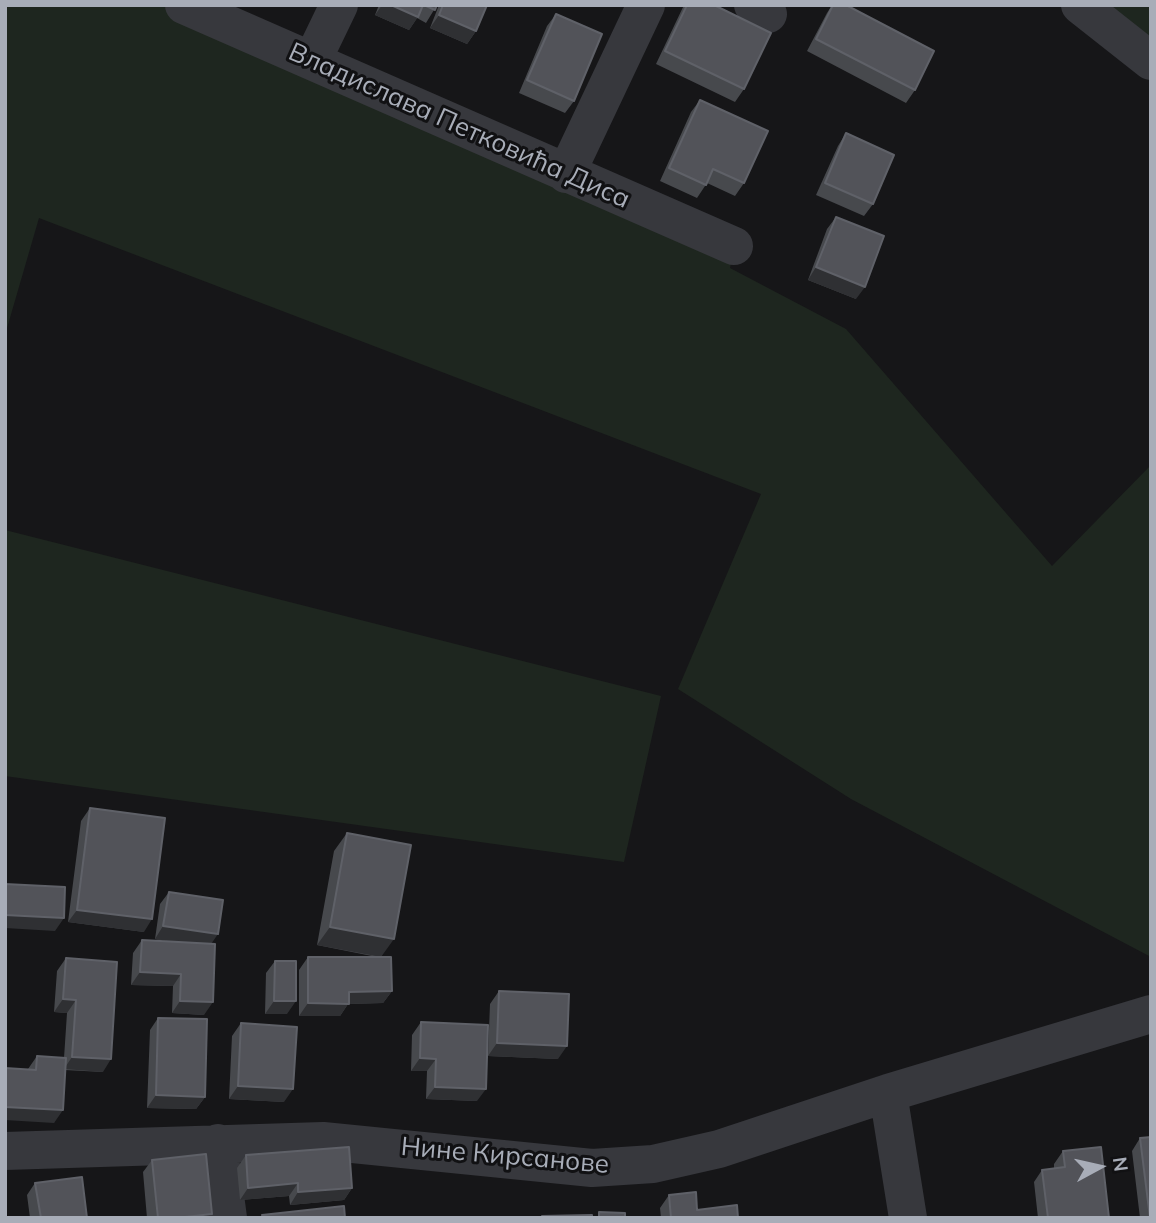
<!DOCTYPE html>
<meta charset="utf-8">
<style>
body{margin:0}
#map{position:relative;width:1156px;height:1223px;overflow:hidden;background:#161618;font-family:Mulish,sans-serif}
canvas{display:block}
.frame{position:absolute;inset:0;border:7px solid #a8adb8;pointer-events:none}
.north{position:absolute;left:1065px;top:1132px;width:70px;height:70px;-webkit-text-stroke:5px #111113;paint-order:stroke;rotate:82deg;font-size:19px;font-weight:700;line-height:28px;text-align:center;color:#a8adb8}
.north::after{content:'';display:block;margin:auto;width:24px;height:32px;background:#a8adb8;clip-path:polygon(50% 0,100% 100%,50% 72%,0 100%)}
</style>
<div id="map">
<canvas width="1156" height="1223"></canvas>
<div class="frame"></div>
<div class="north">N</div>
</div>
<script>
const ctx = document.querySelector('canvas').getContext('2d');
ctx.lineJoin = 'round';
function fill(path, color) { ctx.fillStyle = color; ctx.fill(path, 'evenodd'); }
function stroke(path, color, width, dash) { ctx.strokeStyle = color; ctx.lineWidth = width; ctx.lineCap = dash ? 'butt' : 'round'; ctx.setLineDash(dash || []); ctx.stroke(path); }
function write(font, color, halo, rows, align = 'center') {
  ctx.font = font + ' Mulish,sans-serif'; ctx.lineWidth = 6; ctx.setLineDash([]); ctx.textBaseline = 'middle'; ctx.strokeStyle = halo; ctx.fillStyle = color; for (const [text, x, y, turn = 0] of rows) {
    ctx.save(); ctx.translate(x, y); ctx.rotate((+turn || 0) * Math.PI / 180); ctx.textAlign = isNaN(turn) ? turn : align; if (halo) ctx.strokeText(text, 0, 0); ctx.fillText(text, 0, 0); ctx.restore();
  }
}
fill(new Path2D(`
 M5,5H184L734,246L730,268L846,329L1052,566L1151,465V957L851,799L678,689L761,494L39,218L5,335Z
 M1080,5H1151V66Z
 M5,530L661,696L624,862L5,776Z`), '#1e261f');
stroke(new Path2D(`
 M184,5L734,246
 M753,5L768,14
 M1080,5L1151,61
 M312,61L339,5
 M566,174L646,5
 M888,1093L908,1218
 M218,1143L228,1218
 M5,1151L323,1141L592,1168L653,1164L719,1149L888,1093L1151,1014`), '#37383d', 38);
fill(new Path2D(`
 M379,5H437L426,23L417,18L409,30L375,15Z
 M439,5H487L476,31L467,44L430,28Z
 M684,5H714L744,89L735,102L656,64Z
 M832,5H846L915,90L906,103L807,51L827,13Z
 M556,14L574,101L565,113L519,93L547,26Z
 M700,100L744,183L735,196L707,183L697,198L660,181L691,112Z
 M846,133L873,204L864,216L816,195L838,146Z
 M836,217L856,299L808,280L827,229Z
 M90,808L144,932L68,922L81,821Z
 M347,833L392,991L383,1003L348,1004L340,1016H299V970L308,957H377L317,945L334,851Z
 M169,892L212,943L204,1015L172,1013L173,986L131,985L133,953L142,940L177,942L155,939L160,904Z
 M66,958L103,1072L65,1070L54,1123L28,1069L37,1056L64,1058L67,1013L54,1012L57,971Z
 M275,961L287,1014H265L266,973Z
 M499,991L558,1059L488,1056L490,1004Z
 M158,1018L205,1097L196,1109L147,1108L150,1030Z
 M421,1022L477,1101L426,1099L427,1071H411L412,1035Z
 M241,1023L284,1102L229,1099L232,1036Z
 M1140,1138L1151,1218H1140L1132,1151Z
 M1063,1151L1109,1218H1038L1034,1182L1042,1170L1054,1168V1164Z
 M246,1155L352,1188L344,1200L290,1205L289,1196L240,1200L237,1168Z
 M152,1160L212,1214L209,1218H147L143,1172Z
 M35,1183L87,1218H30L27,1195Z
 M669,1195L697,1210L738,1218H661L660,1208Z`), '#47494d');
fill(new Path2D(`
 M382,5H391L418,17L409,30L375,15Z
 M439,15L476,31L467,44L430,28Z
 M816,267L865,287L856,299L808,280Z
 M77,910L152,919L144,932L68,922Z
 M5,915L64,918L55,931L5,928Z
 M163,926L218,934L209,947L155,939Z
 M330,927L394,939L381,957L317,945Z
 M140,972L181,974L173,986L131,985Z
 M392,991L383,1003L348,1004L340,1016H299L308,1003L349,992Z
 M63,999L76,1000L67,1013L54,1012Z
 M180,1001L213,1002L204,1015L172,1013Z
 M274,1001H296L287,1014H265Z
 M497,1043L567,1046L558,1059L488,1056Z
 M72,1057L111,1059L103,1072L64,1069Z
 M420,1058L436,1059L427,1071H411Z
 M238,1086L293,1089L284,1102L229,1099Z
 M435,1087L486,1089L477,1101L426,1099Z
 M156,1095L205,1097L196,1109L147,1108Z
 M5,1107L63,1110L54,1123L5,1120Z
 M298,1183L289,1196L240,1200L248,1188Z
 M352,1188L344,1200L290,1205L298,1192Z
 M212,1214L209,1218H176Z`), '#2f3033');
const building = new Path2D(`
 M391,5H423L418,17Z
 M424,5H437L435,10Z
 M443,5H487L476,31L439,15Z
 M687,5H714L771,33L744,89L665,51Z
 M833,5H846L934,51L915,90L816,39Z
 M556,14L602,34L574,101L527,80Z
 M700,100L768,131L744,183L713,169L706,185L669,168Z
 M846,133L894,155L873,204L825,183Z
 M836,217L884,236L865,287L816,267Z
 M90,808L165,818L152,919L77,910Z
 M347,833L411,845L394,939L330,927Z
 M5,884L65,887L64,918L5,915Z
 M169,892L223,900L218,934L163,926Z
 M142,940L215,944L213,1002L180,1001L181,974L140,972Z
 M308,957H391L392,991L349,992V1004L308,1003Z
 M66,958L117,962L111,1059L72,1057L76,1000L63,999Z
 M275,961H296V1001H274Z
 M499,991L569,994L567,1046L497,1043Z
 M158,1018L207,1019L205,1097L156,1095Z
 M421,1022L488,1025L486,1089L435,1087L436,1059L420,1058Z
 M241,1023L297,1027L293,1089L238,1086Z
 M37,1056L66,1058L63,1110L5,1107V1068L36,1070Z
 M1151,1137V1218H1150L1140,1138Z
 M349,1147L352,1188L298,1192V1183L248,1188L246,1155Z
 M1101,1147L1109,1218H1048L1042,1170L1065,1167L1063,1151Z
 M206,1154L212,1214L176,1218H158L152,1160Z
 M82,1177L87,1218H41L35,1183Z
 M696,1192L697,1210L737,1205L738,1218H699V1217V1218H671L669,1195Z
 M344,1206L345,1218H263L262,1215Z
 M599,1212L625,1213V1218H599Z
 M592,1215V1218H542V1216Z`);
fill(building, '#525359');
stroke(building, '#5f6168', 2);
write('26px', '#a8adb8', '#111113', [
 ["Владислава Петковића Диса",459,126,24],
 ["Нине Кирсанове",505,1156,5]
]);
</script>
